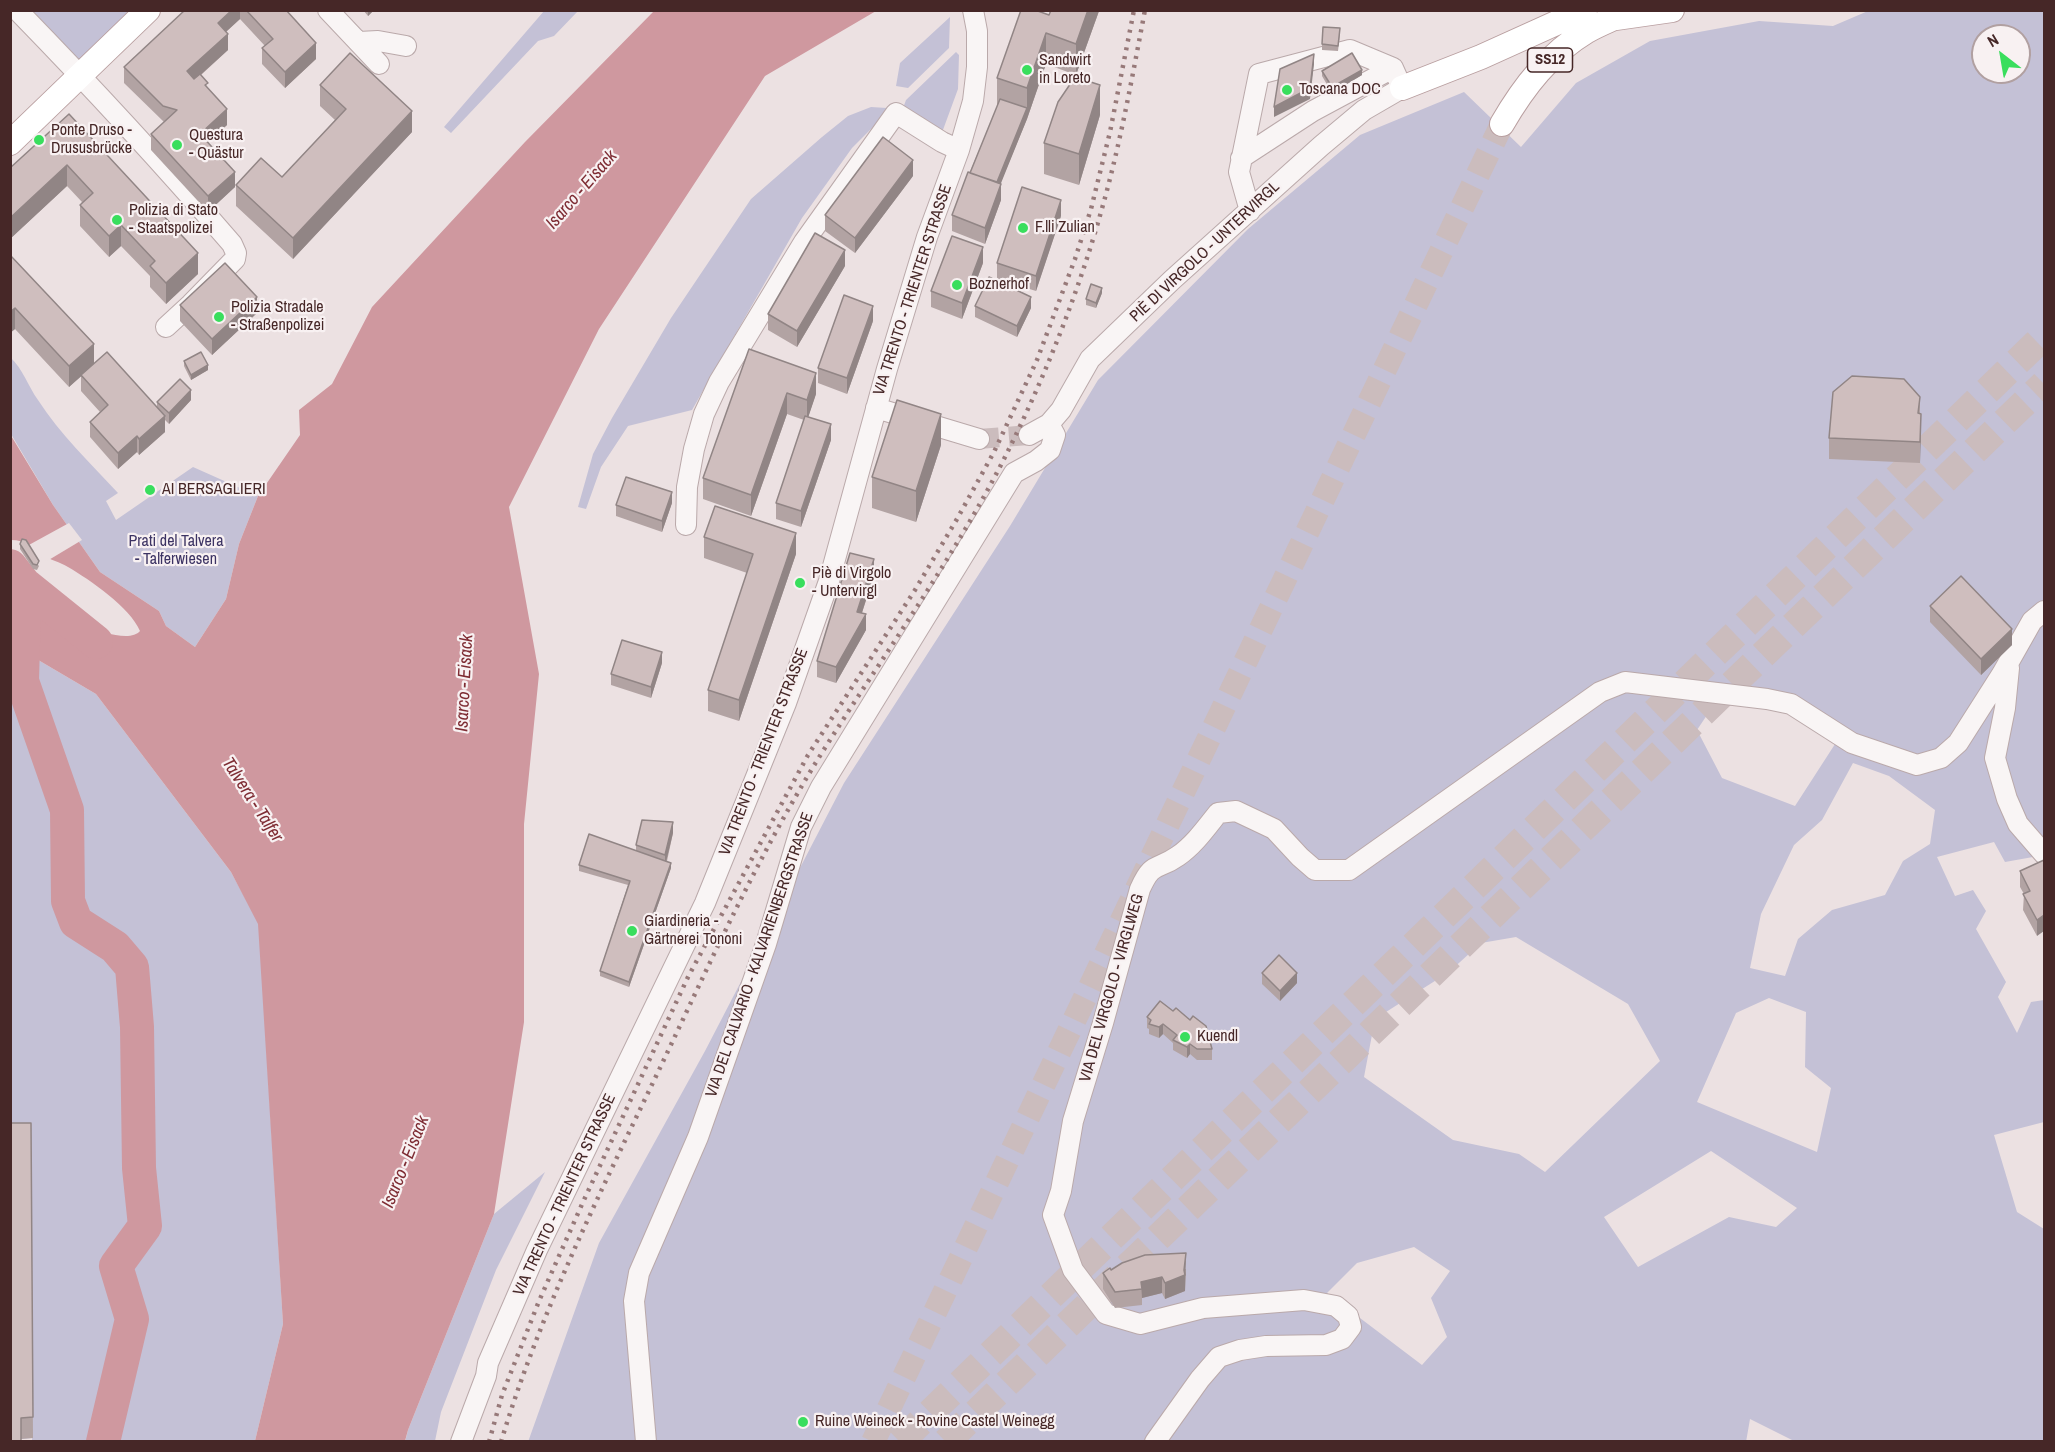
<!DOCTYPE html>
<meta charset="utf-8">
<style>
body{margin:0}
#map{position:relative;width:2055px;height:1452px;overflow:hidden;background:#ece1e2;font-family:"Archivo Narrow",sans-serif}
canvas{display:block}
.frame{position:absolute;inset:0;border:12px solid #462727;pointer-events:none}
.north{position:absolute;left:1971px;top:24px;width:60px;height:60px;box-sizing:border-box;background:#f8f1f2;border:2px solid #b1a0a1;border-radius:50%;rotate:329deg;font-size:16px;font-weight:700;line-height:24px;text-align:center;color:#462727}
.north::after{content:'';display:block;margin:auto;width:21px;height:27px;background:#39de5d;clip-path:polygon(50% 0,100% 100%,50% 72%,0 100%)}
</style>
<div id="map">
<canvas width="2055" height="1452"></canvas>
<div class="frame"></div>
<div class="north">N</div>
</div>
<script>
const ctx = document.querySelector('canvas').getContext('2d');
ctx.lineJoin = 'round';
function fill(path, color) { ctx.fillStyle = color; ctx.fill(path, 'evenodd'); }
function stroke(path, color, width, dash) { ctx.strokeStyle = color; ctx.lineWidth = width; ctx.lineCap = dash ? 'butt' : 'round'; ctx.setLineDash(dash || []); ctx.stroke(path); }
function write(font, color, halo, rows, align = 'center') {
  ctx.font = font + ' "Archivo Narrow",sans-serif'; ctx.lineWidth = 4.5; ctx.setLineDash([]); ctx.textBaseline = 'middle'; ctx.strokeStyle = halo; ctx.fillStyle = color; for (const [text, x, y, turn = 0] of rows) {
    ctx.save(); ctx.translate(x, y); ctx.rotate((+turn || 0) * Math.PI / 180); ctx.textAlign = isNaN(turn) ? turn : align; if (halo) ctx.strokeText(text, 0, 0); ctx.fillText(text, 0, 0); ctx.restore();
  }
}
fill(new Path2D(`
 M17,11H148L80,75Z
 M544,11H578L554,36L538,41L451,133L444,127Z
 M1868,11H2044V855L2005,862L1994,842L1937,857L1955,896L1973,890L1986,911L1976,929L2006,982L1998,997L2017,1033L2031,1002L2044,1000V1122L1994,1135L2017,1212L2044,1229V1441H1794L1750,1419L1746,1442H528L599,1243L705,1051L844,783L1010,526L1098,380L1248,229L1360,135L1464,92L1521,147L1576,83L1650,41L1759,21L1833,26ZM1983,36H2019V72H1983ZM1717,700L1788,710L1837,741L1795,806L1722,778L1697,730ZM1853,763L1889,776L1935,810L1930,844L1903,861L1885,895L1832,910L1798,939L1785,976L1750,968L1761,914L1794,845L1822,820ZM1516,937L1628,1004L1660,1061L1545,1172L1519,1154L1453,1140L1364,1077L1375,1019L1449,972L1481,943ZM1769,998L1806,1012L1805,1067L1831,1088L1817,1152L1697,1102L1736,1013ZM1711,1151L1797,1208L1776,1227L1729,1217L1638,1267L1604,1217ZM1414,1247L1450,1271L1431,1298L1447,1337L1422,1365L1327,1293L1357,1263Z
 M950,17L949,48L908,88L896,86L900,63Z
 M956,52L959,55L958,89L940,138L902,111L906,100Z
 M871,107L887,108L890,110L852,148L802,218L692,410L628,426L601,467L586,509L578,507L593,454L612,418L671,318L751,199L822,137L848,116Z
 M10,357C23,369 28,386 38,400C60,434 90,463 118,493L106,501L116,520L193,467L258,496L239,544L226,599L195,647L166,626L159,611L100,572L53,505L11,434Z
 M11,644L96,694L231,872L259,924L283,1324L255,1441L32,1442V1438L21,1439V1441L11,1442Z
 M545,1172L496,1270L441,1412L435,1441L405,1442L408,1430L494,1214Z`), '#c4c1d6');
fill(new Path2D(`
 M654,11H876L765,76L599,329L509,507L539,674L524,824V1022L494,1214L408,1430L405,1441H255L283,1324L258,924L231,872L96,694L11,644V565L21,579L32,582C36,588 40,601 46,605C61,617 126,648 140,631C130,607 90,580 68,567C60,562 50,560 43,555C31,547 26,540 11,540L10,434L53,505L100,572L159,611L166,626L195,647L226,599L239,544L258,496L300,435L299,410L332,384L372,307L525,142Z`), '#cf989f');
fill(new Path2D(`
 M69,523L82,540L47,561L27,546Z`), '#ece1e2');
stroke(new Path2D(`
 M10,566L24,584L96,642
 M24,605L22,681L67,810L68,901L76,922L115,947L132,967L137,1027L139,1168L145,1226L116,1266L132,1319L103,1442`), '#cf989f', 34);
stroke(new Path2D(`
 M979,439L1029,435`), '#cbbcbd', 20, [20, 10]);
stroke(new Path2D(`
 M873,1442L1502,124`), '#cbbcbd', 24, [24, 12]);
stroke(new Path2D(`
 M900,1442L2044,336
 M946,1442L2044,384`), '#cbbcbd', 28, [28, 14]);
const minor = new Path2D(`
 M17,10C91,86 163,164 232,244L236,253L235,259L191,304L166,327
 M328,10L379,64
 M359,42L378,41L406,46
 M1241,158L1313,111L1393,68
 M876,408L979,439
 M1029,435L1049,424L1061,410L1090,359L1172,280L1321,146L1364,110L1402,88L1393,68L1350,50L1259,74L1239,172L1250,211
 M686,525L687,487L694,449L704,414L719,382L804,242L896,113L942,142L959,150
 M2009,668L2005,708L1995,758L2007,799L2018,824L2044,854
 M461,1442L486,1376L488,1363L537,1250L705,903L786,703L829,581L887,369L927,237L959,150L973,101L977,67V31L973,10
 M646,1442L634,1301L639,1273L698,1137L766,944L801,827L821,787L1014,473L1036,461L1050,450L1055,435L1049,424
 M1155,1442L1200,1379L1219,1357L1240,1350L1266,1346L1326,1345L1342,1339L1351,1327L1348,1316L1336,1306L1304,1300L1203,1308L1140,1324L1106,1314L1073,1270L1053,1215L1061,1191L1073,1121L1103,1023L1140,889C1153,860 1157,871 1178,856C1194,845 1206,828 1218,813L1236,811L1274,829L1300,857L1315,870H1349L1600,692L1625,682L1767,699L1791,704L1852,743L1917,765L1941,758L1958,743L2002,674L2032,621L2044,611`);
const major = new Path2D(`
 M1616,18L1672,10
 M1402,88L1481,57L1585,10
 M1502,124C1524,86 1549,54 1587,31C1601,23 1616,18 1630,10
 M10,143L148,10`);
stroke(minor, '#baa9aa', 22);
stroke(major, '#b99fa0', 26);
stroke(minor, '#f9f5f5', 20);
stroke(major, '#fff', 24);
stroke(new Path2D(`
 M489,1442L502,1395L539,1301L583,1202L688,977L808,755L915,590L957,519L994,452L1037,360L1075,259L1091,209L1110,132L1134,10
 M501,1442C540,1312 601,1191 659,1070C709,965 757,858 818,759C881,658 952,562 1006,455C1044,379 1078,294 1101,212C1120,146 1132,78 1145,10`), '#977979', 4.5, [3, 6]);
fill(new Path2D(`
 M185,10H286L316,59L285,88L262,64V48L265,46L240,19L226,32L228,50L201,75L227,125L208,142L235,187L208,212L151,150V134L164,122L124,83V67Z
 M363,10H374L368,16Z
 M1099,11L1076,75L1046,64L1027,119L1000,184L1001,200L985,244L952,231V215L997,107V78L1049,15Z
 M1340,34L1338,51L1322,50V44Z
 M1322,71L1362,75L1332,93L1322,76Z
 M320,85L412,132L293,259L236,206V185L282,177L335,120L320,106Z
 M69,114L198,274L166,304L150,287V276L121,246L109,257L80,226V205L82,202L67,186L10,239V168Z
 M1100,115L1079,185L1044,174V143Z
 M913,176L855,253L825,231V215Z
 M1061,216L1036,291L997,279V263Z
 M10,255L94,364L157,408V402L191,400L169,424L165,420V432L139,455L137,452L118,469L90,437V422L100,412L81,391V376L69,387L15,329L10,333Z
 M983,263L962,319L931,307V291Z
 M845,266L797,347L768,330V314Z
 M1102,293L1096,308L1086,305V299Z
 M180,305L257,313L212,355L180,321Z
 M975,306L1031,308L1017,337L975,317Z
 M873,321L847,394L818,383V368Z
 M749,349L816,394L808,417L831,440L801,527L776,519V503L804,420L787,414L751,516L703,499V478Z
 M184,361L208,370L191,380L184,366Z
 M1920,397V463L1829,459V438Z
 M941,445L916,522L872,508V477Z
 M672,503L662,532L616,516V505Z
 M704,537L796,554L739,721L708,711V690L747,573L704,558Z
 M20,544L39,566L37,570L33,569L20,549Z
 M874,575L862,613L866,630L836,683L817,677V661Z
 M1930,606L2012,645L1981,675L1930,622Z
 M662,663L651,698L611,685V674Z
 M673,833L667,861L671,868L629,987L600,976V971L628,885L579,871V865L636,850V845Z
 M2044,860L2037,936L2023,910L2024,894L2020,887V871Z
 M1262,973L1297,983L1280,1001L1262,984Z
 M1160,1001L1212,1049V1060H1197L1190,1054L1187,1058L1173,1050V1043L1163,1034L1159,1038L1149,1034V1029L1147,1028V1017Z
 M31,1123L33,1438L21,1439L10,1442Z
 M1186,1269L1185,1291L1165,1299L1162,1293L1142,1298V1305L1115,1308L1103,1289V1273L1111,1270Z`), '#b2a3a3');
fill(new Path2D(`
 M232,10H240V19L218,39V23Z
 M368,10H374L368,16Z
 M1088,10L1099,11L1076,75V44Z
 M1046,33V64L1027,119L995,198V187L1027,108V88Z
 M228,34V50L187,87V71Z
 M316,43V59L285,88V72Z
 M1314,54V64L1310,99L1274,117V107Z
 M1362,70V75L1332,93V87Z
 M1100,85V115L1079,185V154Z
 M227,109V125L200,150V134Z
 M412,111V132L293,259V238Z
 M913,160V176L855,253V238Z
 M67,165V186L10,239V218Z
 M235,172V187L208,212V196Z
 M1001,184V200L985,244V228Z
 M1061,200V216L1036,291V276Z
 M121,225V246L109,257V236Z
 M983,247V263L962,319V303Z
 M845,250V266L797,347V331Z
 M198,253V274L166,304V283Z
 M1102,288V293L1096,308V303Z
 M257,297V313L212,355V339Z
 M1031,297V308L1017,337V326Z
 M873,306V321L847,394V378Z
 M15,308V329L10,333V312Z
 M94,344V365L69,387V366Z
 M208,365V370L191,380V375Z
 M816,373V394L807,421V400Z
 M191,390V400L169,424V413Z
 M787,393V414L751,516V495Z
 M941,414V445L916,522V491Z
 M1921,414V435L1920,463V442Z
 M165,416V432L139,455V439Z
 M831,424V440L801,527V511Z
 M137,436V452L118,469V453Z
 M672,492V503L662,532V521Z
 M796,533V554L739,721V700Z
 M874,559V575L857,628V612Z
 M866,614V630L836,683V667Z
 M2012,629V645L1981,675V659Z
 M662,652V663L651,698V687Z
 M673,822V833L665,866V855Z
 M671,863V868L629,987V982Z
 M2044,915V931L2037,936V920Z
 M1297,973V983L1280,1001V991Z
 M1163,1024V1034L1159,1038V1027Z
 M1190,1044V1054L1187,1058V1047Z
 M1186,1253L1185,1291L1165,1299V1283L1184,1270Z
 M1162,1277V1293L1142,1298L1141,1282Z`), '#918585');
const building = new Path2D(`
 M185,10H232L218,23L228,34L187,71L194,79L200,74L208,83L205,85L227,109L200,134L235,172L208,196L151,134L177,110L163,106L124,67Z
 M246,10H286L316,43L285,72L262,48L273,39Z
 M1021,10H1035L1049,15L1051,10H1088L1076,44L1046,33L1027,88L997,78Z
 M1323,27L1340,28L1338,46L1322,44Z
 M350,53L412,111L293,238L236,185L261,158L282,177L346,109L320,85Z
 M1352,53L1362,70L1332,87L1322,71Z
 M1314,54L1310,88L1274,107L1280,69Z
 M1075,77L1100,85L1079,154L1044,143L1058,102Z
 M1000,99L1027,108L997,182L970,173Z
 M69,114L198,253L166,283L150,266L155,261L121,225L109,236L80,205L93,193L67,165L10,218V168Z
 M883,137L913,160L855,238L825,215Z
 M968,172L1001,184L985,228L952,215Z
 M1022,187L1061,200L1036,276L997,263Z
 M815,233L845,250L797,331L768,314Z
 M952,236L983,247L962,303L931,291Z
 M10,255L94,344L69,366L15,308L10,312Z
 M225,263L257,297L212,339L180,305Z
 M989,277L1031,297L1017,326L975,306Z
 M1091,284L1102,288L1096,303L1086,299Z
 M844,295L873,306L847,378L818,368Z
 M749,349L816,373L807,400L787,393L751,495L703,478Z
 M107,352L165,416L139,439L137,436L118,453L90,422L108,405L81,375Z
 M201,352L208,365L191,375L184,361Z
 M1852,376L1904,379L1920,397L1918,413L1921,414L1920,442L1829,438L1833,392Z
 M180,379L191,390L169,413L157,402Z
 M897,400L941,414L916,491L872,477Z
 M805,416L831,424L801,511L776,503Z
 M626,477L672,492L662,521L616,505Z
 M715,506L796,533L739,700L708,690L753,554L704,537Z
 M22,539L26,540L39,561L37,565L33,564L20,544Z
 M850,553L874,559L857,612L866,614L836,667L817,661Z
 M1961,576L2012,629L1981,659L1930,606Z
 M622,640L662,652L651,687L611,674Z
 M642,820L673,822L665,855L636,845Z
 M589,834L671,863L629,982L600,971L630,881L579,865Z
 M2044,860V915L2037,920L2023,894L2030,891L2020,871Z
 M1279,955L1297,973L1280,991L1262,973Z
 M1160,1001L1173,1011L1176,1008L1190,1020L1193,1016L1206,1026L1212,1049H1197L1190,1044L1187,1047L1173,1040L1177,1035L1163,1024L1159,1027L1149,1024L1151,1020L1147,1017Z
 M10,1123H31L33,1417L21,1418V1442H10Z
 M1186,1253L1184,1270L1185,1275L1165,1283L1162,1277L1141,1282L1142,1289L1115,1292L1103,1273L1110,1268L1111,1270L1122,1263L1145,1255Z`);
fill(building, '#cfbebe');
stroke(building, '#918585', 1.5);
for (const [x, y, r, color] of [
 [1027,70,6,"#39de5d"],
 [1287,90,6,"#39de5d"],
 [39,140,6,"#39de5d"],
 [177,145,6,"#39de5d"],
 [117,220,6,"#39de5d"],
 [1023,228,6,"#39de5d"],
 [957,285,6,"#39de5d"],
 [219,317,6,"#39de5d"],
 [150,490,6,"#39de5d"],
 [800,583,6,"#39de5d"],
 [632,931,6,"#39de5d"],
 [1185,1037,6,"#39de5d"],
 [803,1422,6,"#39de5d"]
]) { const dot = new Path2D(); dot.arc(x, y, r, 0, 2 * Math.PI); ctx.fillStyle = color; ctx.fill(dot); stroke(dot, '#f8f1f2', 2); }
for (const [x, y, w] of [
 [1550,60,45]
]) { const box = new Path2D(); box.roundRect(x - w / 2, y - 12, w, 24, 4.5); ctx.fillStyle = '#f8f1f2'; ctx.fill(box); stroke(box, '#462727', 1.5); }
write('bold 15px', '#462727', null, [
 ["SS12",1550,60]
]);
write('16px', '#462727', '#f8f1f2', [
 ["Sandwirt",1039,61],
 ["in Loreto",1039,79],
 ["Toscana DOC",1299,90],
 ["Ponte Druso -",51,131],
 ["Drususbrücke",51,149],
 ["Questura",189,136],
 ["- Quästur",189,154],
 ["Polizia di Stato",129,211],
 ["- Staatspolizei",129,229],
 ["F.lli Zulian",1035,228],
 ["Boznerhof",969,285],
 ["Polizia Stradale",231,308],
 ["- Straßenpolizei",231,326],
 ["AI BERSAGLIERI",162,490],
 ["Piè di Virgolo",812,574],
 ["- Untervirgl",812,592],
 ["Giardineria -",644,922],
 ["Gärtnerei Tononi",644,940],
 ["Kuendl",1197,1037],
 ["Ruine Weineck - Rovine Castel Weinegg",815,1422]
], 'left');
write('16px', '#462727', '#f8f1f2', [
 ["PIÈ DI VIRGOLO - UNTERVIRGL",1205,252,-43],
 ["VIA TRENTO - TRIENTER STRASSE",913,290,-72],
 ["VIA TRENTO - TRIENTER STRASSE",764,752,-69],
 ["VIA DEL CALVARIO - KALVARIENBERGSTRASSE",760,955,-71],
 ["VIA DEL VIRGOLO - VIRGLWEG",1112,988,-74],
 ["VIA TRENTO - TRIENTER STRASSE",565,1195,-65]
]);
write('16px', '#3c3363', '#f8f1f2', [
 ["Prati del Talvera",176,542],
 ["- Talferwiesen",176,560]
]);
write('italic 18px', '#7e2c33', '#f8f1f2', [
 ["Isarco - Eisack",582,190,-49],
 ["Isarco - Eisack",465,683,-87],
 ["Talvera - Talfer",252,800,57],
 ["Isarco - Eisack",406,1162,-68]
]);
</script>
